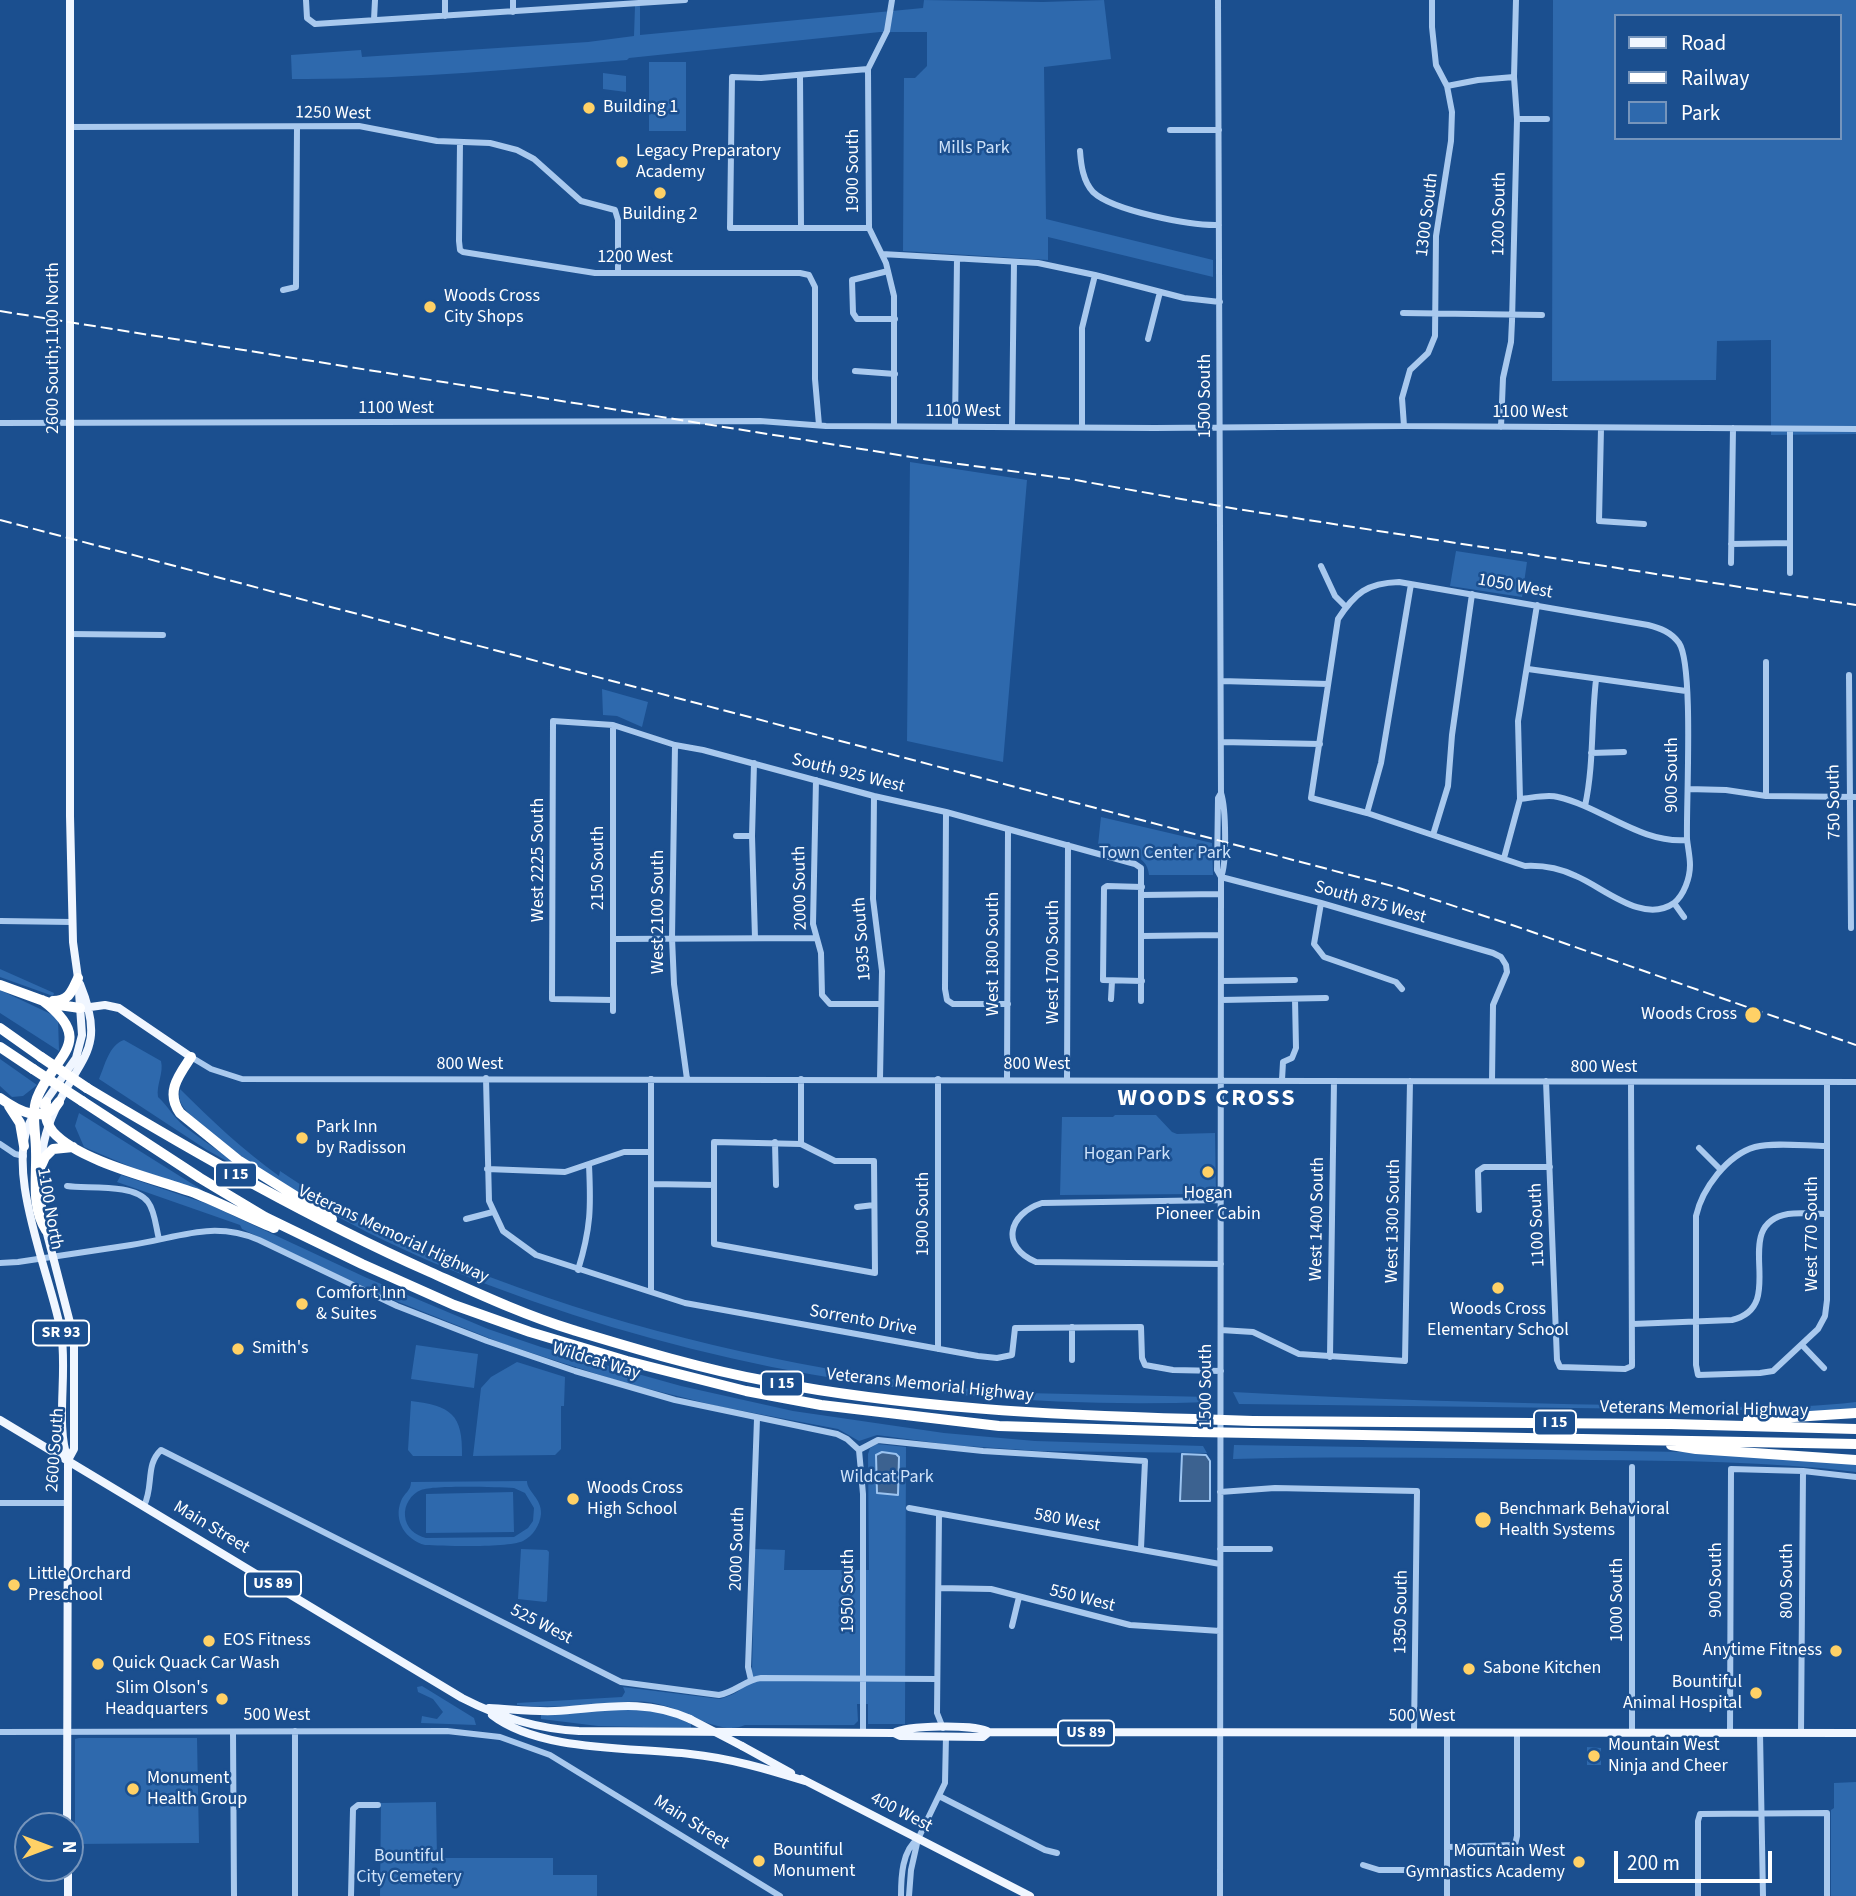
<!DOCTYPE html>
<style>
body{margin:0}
#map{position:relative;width:1856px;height:1896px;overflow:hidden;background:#1b4f8f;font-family:"Source Sans 3",sans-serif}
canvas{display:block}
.legend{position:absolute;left:1614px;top:14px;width:228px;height:126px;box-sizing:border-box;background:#1b4f8f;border:2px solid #7695bc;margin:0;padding:9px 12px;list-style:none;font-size:21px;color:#fff}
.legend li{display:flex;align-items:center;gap:14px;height:35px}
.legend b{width:35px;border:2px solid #7695bc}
.north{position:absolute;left:14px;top:1812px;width:70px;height:70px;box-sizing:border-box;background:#1b4f8f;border:2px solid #7695bc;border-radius:50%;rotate:90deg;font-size:19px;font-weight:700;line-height:28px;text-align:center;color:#fff}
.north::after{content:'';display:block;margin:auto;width:24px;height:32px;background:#ffd166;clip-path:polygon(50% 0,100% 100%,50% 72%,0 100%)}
.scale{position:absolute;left:1614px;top:1851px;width:158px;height:32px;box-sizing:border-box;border:4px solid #fff;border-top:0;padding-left:9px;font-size:21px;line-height:24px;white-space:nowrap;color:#fff;-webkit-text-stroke:5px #1b4f8f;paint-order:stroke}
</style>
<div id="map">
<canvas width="1856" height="1896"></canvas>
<ul class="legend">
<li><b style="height:9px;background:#f0f6ff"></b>Road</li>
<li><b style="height:9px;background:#fff"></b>Railway</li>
<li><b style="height:19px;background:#2e69ad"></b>Park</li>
</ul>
<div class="north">N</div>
<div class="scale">200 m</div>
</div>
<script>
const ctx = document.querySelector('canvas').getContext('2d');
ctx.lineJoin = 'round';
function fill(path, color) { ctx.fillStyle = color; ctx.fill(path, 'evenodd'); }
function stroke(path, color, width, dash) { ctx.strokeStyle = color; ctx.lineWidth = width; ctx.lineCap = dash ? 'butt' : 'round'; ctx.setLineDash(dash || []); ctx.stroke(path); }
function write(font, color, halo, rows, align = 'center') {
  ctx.font = font + ' "Source Sans 3",sans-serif'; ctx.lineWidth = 5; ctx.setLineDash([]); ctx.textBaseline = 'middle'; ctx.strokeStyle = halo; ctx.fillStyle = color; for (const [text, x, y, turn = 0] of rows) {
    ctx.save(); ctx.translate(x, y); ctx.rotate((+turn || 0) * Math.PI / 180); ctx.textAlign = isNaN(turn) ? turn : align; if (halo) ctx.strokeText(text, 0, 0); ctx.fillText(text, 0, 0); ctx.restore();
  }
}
fill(new Path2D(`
 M924,0L1043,2L1104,0L1111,59L1044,67L1046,219L1213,260V277L1048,237V260L903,251L904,78H915L927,66V32H880L629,58L627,60C516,69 404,80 292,79L291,55L361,50L362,57L588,42L634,36L635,6H640V35L923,8Z
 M1553,0H1856V434L1771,435V340L1717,341L1716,380L1552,381ZM1616,16H1840V138H1616Z
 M649,62H686V131H649Z
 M603,73L626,76V92L603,89Z
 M910,462L1027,480L1003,762L907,741Z
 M1456,551L1527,562L1522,597L1450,586Z
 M602,689L648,702L642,727L617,716L603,715Z
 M1101,817L1212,843L1213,875H1149C1148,852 1116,850 1098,845Z
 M0,969L54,993L53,996L0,977Z
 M0,990L55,1016L58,1019L59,1051L0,1013Z
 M124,1040L161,1061C164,1073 156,1085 158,1097C168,1106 174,1118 184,1126C211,1147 240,1165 268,1184L207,1150L99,1079C105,1065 109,1045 124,1040Z
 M0,1059L37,1085L23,1096L12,1097L0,1086Z
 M180,1089C211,1120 243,1150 279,1176L280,1171C306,1188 333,1207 361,1222C410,1248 465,1268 517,1287C665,1340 816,1372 971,1389L977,1392L1211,1397V1402C968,1411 723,1374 494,1287C409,1255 324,1215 250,1162C236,1152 189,1118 182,1105C179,1100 179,1095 180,1089Z
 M79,1113L210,1195L131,1167L84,1147L75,1126Z
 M1115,1115H1156L1172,1132L1177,1134L1215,1133L1216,1195L1202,1197L1201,1194L1060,1195L1062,1117H1113Z
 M121,1175L208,1204L367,1278L488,1329L541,1347L681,1386L793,1411L944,1433L1035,1441L1203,1446L1207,1453L1039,1451L951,1445L877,1435L859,1441L838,1429L717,1406L625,1383L504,1344L381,1295L242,1229L240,1225L117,1182Z
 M416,1345L478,1354L474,1388L411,1379Z
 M517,1362L565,1377L564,1406H561V1449L555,1455L473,1456L481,1388L491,1377Z
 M1233,1392C1363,1399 1492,1403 1622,1405C1700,1406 1779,1411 1856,1402V1409L1821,1411L1239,1404Z
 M411,1401C451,1406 463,1414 462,1456H413L408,1450Z
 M877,1444L906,1447L905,1724H868V1704H857L858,1721L854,1725H745C720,1737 685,1709 658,1704C642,1700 626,1702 610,1703C579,1706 548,1708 517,1705V1703L622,1697L625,1692L623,1687L720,1699C737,1694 745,1689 752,1672L755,1549L785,1550L784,1570H869L868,1454L870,1448Z
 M1234,1445L1685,1452L1856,1464V1472C1768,1461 1679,1461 1590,1460C1471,1458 1352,1456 1233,1459Z
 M527,1481C527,1492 542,1498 541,1514C540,1525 533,1536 523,1541C508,1548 444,1546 425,1545C406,1540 393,1521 401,1501C404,1493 411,1491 411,1482ZM514,1488L525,1493L534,1508L533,1521L528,1528L514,1537L426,1538C415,1535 406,1528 405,1516C404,1505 411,1494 421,1490C434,1485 497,1487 514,1488Z
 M513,1492L514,1532L426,1533V1494Z
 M521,1549L547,1550L549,1552L547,1601L545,1602L518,1599Z
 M422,1686L474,1718L476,1725L421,1723L422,1716L437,1719L443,1712L433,1699L418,1692L417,1687Z
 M621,1709L662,1711L691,1724V1728L598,1726L541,1719V1715Z
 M79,1738H197L199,1843L75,1844V1739Z
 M1587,1747L1601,1748V1765H1587Z
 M1856,1782V1896H1831V1810L1834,1808V1783Z
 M436,1802L437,1858H553V1875H597V1896H380L381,1803Z`), '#2e69ad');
const water = new Path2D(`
 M882,1452L896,1454L899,1457L898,1495L877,1493L876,1455Z
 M1182,1454L1206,1455L1210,1461V1501H1180Z`);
fill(water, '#3c6290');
stroke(water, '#9cc4f0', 2);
stroke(new Path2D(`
 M306,0L307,18L315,24L685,0
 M445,0V16
 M513,0V12
 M892,0L887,31L868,69L869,228L886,263L894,296V426
 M1218,0L1221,793C1226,808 1227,863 1221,877L1220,1896
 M374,20L375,0
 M868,69L761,78L732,77L730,228H869
 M800,75L801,227
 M1447,86L1478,80L1514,77
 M1517,119H1547
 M70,127L359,126L437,141L490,143L517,150L534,159L581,201L615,210L618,220V273
 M1170,130H1219
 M460,142L459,241L460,250L463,252L595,273H800L809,275L815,287V379L819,425
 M1080,151C1081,165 1083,181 1093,192C1113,211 1192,226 1219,225
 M882,254L1038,263L1095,275L1184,298L1220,302
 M888,271L852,280L853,313L857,319H895
 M283,290L296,287L297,127
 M1403,313L1542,315
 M1148,339L1160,292
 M855,371L895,374
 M0,423L760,421L826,426L1155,428L1404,426L1856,429
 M955,426L957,259
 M1012,426L1014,262
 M1404,426L1402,398L1410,370L1428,353L1435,336L1436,236L1451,141L1452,112L1447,86L1436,65L1432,27V0
 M1082,427V328L1095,275
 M1501,427L1503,378L1511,342L1512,321L1517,119L1514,77L1516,0
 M1601,428L1599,521L1644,524
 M1731,544L1790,543
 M1731,563L1733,428
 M1321,566L1335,596L1346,607
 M1790,573V429
 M1399,582L1648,625C1660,628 1671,632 1679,643C1694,665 1686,804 1687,839C1688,848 1690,857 1690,865C1690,878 1684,895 1674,903C1643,925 1603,887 1576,876C1559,868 1544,865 1525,866L1367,813L1311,798L1338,619C1355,593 1367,583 1399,582Z
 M70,634L163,635
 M1528,669L1686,691
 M1849,675L1851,928
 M1221,681L1328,684
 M1221,742L1320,744
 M675,745L672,938L674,984L687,1079
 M1591,753L1624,752
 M754,763L752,836L755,938
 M816,780L813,924L821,953L822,995L830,1004H880
 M1688,789L1726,790L1766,796L1856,797
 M1221,793L1218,798L1217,870L1221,877
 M874,796L873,899L882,971L880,1079
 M1766,796V662
 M1520,799C1532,798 1547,794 1558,797C1602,807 1641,844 1687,840
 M1585,806C1594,765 1591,722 1596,680
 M946,812L945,989L947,1000L953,1004H1008
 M1367,813L1381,763L1411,584
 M1433,835L1448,786L1452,735L1472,594
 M736,836H752
 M1504,858L1520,799L1518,721L1537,605
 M1221,877L1321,903L1493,953L1501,957L1506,965L1507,972L1493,1005L1492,1081
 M1142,887L1107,886L1104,888L1103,980L1142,981
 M1142,895L1221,894
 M1321,903L1314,944L1324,957L1396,982L1402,989
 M1674,903L1684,917
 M0,921L72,922
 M1142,936L1221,935
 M613,939L815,938
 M1221,981L1295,980
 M1111,999L1112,981
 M613,1000L552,999L553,721L613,725L675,745L703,750L874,796L946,812L1135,864L1141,868V1001
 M1221,1000L1326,998
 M613,1011V725
 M191,1057L211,1069L242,1079L1856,1082
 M486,1078L489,1201L503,1231L536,1255L685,1303L978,1356L997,1358L1012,1355L1015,1328L1141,1327L1142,1358L1145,1365L1173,1370L1221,1371
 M938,1079V1349
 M1007,1079L1008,829
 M1067,1079L1068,845
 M1282,1080L1283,1062L1292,1058L1296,1048L1295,999
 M1546,1081L1557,1360L1560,1367L1625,1369L1632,1366L1631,1082
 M714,1142L801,1144L835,1161H874L875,1273L714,1244Z
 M775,1142L776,1185
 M0,1144L15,1154L24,1156
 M801,1144V1079
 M1826,1146C1806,1146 1774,1142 1755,1147C1727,1155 1702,1189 1696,1216V1365L1698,1375L1760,1373L1773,1371L1818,1329L1825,1316L1827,1300V1082
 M1699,1148L1721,1170
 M487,1169L565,1172L624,1152H651
 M651,1184L714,1185
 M67,1186C87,1189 134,1183 148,1202C155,1211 156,1228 159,1239
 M1221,1200L1042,1203C1008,1214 1000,1247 1036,1262L1221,1264
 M857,1207L874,1205
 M1479,1210L1478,1171L1484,1167H1550
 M466,1219L493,1212
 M0,1263L18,1262C56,1256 93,1251 131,1245C178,1238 212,1220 259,1240L397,1306L487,1341L575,1371L675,1400L837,1434L847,1439L859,1450
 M578,1270C591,1228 591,1207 589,1165
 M651,1291V1079
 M1633,1324L1732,1320C1791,1306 1727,1225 1788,1214C1800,1212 1815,1214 1827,1214
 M1072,1327V1360
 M1221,1330L1253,1332L1299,1354L1405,1361L1410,1081
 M1802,1345L1824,1368
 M1330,1357L1334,1081
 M859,1450L878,1440L983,1451L1145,1461L1141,1548
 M859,1450L863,1494V1732
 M1632,1467V1733
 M1220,1492L1275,1488L1417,1491L1414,1733
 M0,1503H68
 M144,1506C154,1486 145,1465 161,1450L621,1682L719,1695C735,1692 745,1680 761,1678L937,1679
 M909,1508L1220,1564
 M939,1514L937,1713L943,1728
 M1220,1549H1270
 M939,1588L991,1589L1130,1625L1220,1631
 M1012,1626L1019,1597
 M751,1680L748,1667L757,1419
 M0,1732L447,1731L500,1737L550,1755L780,1896
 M233,1732L234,1896
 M1447,1733V1896
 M1730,1733L1731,1469L1803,1471L1856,1477
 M1760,1733L1763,1896
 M1801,1733L1803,1471
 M939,1796L1045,1850L1057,1853
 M1447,1847L1515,1845L1517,1836V1733
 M1363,1865L1379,1870H1447
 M295,1896V1731
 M351,1896L353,1809L358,1805H378
 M901,1896C901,1877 902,1850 918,1839
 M909,1896L911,1870L918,1839L945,1783L946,1736
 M1698,1896V1821L1700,1814L1827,1813V1896`), '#a9c9ee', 6);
stroke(new Path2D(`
 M83,1008L105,1005L119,1008L191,1057
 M43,1105L76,1058L82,1035L78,978L73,942L70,816V0
 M34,1115C0,1164 52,1278 61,1332C68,1371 55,1426 68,1460
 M42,1206C38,1174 41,1139 55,1110C80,1056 107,1050 80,984
 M45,1226L74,1338V1449L68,1460L67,1826
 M0,1420L462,1698C499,1717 537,1729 579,1731L894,1733L900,1736L983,1737L989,1732L1856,1733
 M489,1708C511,1709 533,1712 555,1711C604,1708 644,1698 690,1719
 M492,1715C540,1752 631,1747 690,1754C729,1758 767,1769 805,1781
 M894,1733C906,1725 977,1724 989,1732
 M742,1746L791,1773
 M802,1779L1030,1896
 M68,1868V1896`), '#f0f6ff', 8);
stroke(new Path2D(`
 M0,985L52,1004L80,1008
 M42,1000C98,1042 54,1055 37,1098C31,1114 36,1134 36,1151C37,1177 31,1207 46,1230
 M53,1001C69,1001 72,991 78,978
 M0,1028L41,1057
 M0,1047L33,1069
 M191,1057C179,1075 165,1092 180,1113L238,1160L332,1219
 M87,1088C199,1155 311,1219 430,1272C477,1293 524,1315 573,1330C636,1349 702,1369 767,1381C908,1408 1052,1415 1195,1419
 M0,1098C18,1111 44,1125 59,1102
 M82,1101L200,1178L265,1217L362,1264L454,1305L530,1332L627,1361L746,1391L821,1405L999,1426L1195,1432
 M46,1102C44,1113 46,1123 53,1132C80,1162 157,1179 195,1193C222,1204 247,1217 274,1228
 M9,1106L20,1123L24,1146
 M41,1166L45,1157L53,1149L73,1147
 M1748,1420L1856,1413
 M1253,1421L1671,1424L1856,1429
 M1253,1433L1856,1444
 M1671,1445L1696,1449L1856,1460`), '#fff', 10);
stroke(new Path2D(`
 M0,311L930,460L1070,479L1237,509L1856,605
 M0,520L1396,887L1515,926L1856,1045`), '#fff', 2, [12, 5]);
stroke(new Path2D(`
 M690,1719L742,1746`), '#f0f6ff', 8);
stroke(new Path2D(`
 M41,1057L87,1088
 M33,1069L82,1101
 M1195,1419L1253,1421
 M1195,1432L1253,1433`), '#fff', 10);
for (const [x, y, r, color] of [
 [589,108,7,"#ffd166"],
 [622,162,7,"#ffd166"],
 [660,193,7,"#ffd166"],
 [430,307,7,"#ffd166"],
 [1753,1015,9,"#ffd166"],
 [302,1138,7,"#ffd166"],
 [1208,1172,7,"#ffd166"],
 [1498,1288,7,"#ffd166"],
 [302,1304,7,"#ffd166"],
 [238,1349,7,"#ffd166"],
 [573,1499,7,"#ffd166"],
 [1483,1520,9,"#ffd166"],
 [14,1585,7,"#ffd166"],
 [209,1641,7,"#ffd166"],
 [1836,1651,7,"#ffd166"],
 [98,1664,7,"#ffd166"],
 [1469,1669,7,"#ffd166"],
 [1756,1693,7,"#ffd166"],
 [222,1699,7,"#ffd166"],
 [1594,1756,7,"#ffd166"],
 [133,1789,7,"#ffd166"],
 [759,1861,7,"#ffd166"],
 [1579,1862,7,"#ffd166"]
]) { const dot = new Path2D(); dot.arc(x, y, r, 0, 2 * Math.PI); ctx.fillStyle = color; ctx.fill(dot); stroke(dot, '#1b4f8f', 2.5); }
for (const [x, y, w] of [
 [236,1175,42],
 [61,1333,56],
 [782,1384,42],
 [1555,1423,42],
 [273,1584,56],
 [1086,1733,56]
]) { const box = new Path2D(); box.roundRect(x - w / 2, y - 12.5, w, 25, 5); ctx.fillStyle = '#1b4f8f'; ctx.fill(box); stroke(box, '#fff', 2); }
write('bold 16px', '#fff', null, [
 ["I 15",236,1175],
 ["SR 93",61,1333],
 ["I 15",782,1384],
 ["I 15",1555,1423],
 ["US 89",273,1584],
 ["US 89",1086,1733]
]);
write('18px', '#fff', '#1b4f8f', [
 ["Building 1",603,108],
 ["Legacy Preparatory",636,152],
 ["Academy",636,173],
 ["Building 2",660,215,"center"],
 ["Woods Cross",444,297],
 ["City Shops",444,318],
 ["Woods Cross",1737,1015,"right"],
 ["Park Inn",316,1128],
 ["by Radisson",316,1149],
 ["Hogan",1208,1194,"center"],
 ["Pioneer Cabin",1208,1215,"center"],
 ["Comfort Inn",316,1294],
 ["& Suites",316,1315],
 ["Woods Cross",1498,1310,"center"],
 ["Elementary School",1498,1331,"center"],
 ["Smith's",252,1349],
 ["Woods Cross",587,1489],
 ["High School",587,1510],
 ["Benchmark Behavioral",1499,1510],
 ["Health Systems",1499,1531],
 ["Little Orchard",28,1575],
 ["Preschool",28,1596],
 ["EOS Fitness",223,1641],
 ["Anytime Fitness",1822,1651,"right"],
 ["Quick Quack Car Wash",112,1664],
 ["Sabone Kitchen",1483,1669],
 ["Bountiful",1742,1683,"right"],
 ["Animal Hospital",1742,1704,"right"],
 ["Slim Olson's",208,1689,"right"],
 ["Headquarters",208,1710,"right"],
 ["Mountain West",1608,1746],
 ["Ninja and Cheer",1608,1767],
 ["Monument",147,1779],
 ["Health Group",147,1800],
 ["Bountiful",773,1851],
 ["Monument",773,1872],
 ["Mountain West",1565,1852,"right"],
 ["Gymnastics Academy",1565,1873,"right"]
], 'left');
write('18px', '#fff', '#1b4f8f', [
 ["1250 West",333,114,1],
 ["1900 South",854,171,-90],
 ["1200 South",1500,214,-89],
 ["1300 South",1428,215,-83],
 ["1200 West",635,258],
 ["2600 South;1100 North",54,348,-90],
 ["1500 South",1206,396,-90],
 ["1100 West",396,409],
 ["1100 West",963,412],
 ["1100 West",1530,413],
 ["1050 West",1515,587,10],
 ["South 925 West",848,774,14],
 ["900 South",1673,775,-90],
 ["750 South",1835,802,-91],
 ["West 2225 South",539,860,-90],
 ["2150 South",599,868,-90],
 ["2000 South",801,888,-91],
 ["South 875 West",1370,903,16],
 ["West 2100 South",659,912,-90],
 ["1935 South",863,939,-94],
 ["West 1800 South",994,954,-90],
 ["West 1700 South",1054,962,-90],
 ["800 West",470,1065],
 ["800 West",1037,1065],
 ["800 West",1604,1068],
 ["1100 North",49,1209,80],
 ["1900 South",924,1214,-90],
 ["West 1400 South",1318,1219,-89],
 ["West 1300 South",1394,1221,-89],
 ["1100 South",1538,1225,-92],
 ["West 770 South",1813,1234,-90],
 ["Veterans Memorial Highway",393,1235,25],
 ["Sorrento Drive",863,1321,10],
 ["Wildcat Way",596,1362,17],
 ["Veterans Memorial Highway",930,1386,6],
 ["1500 South",1207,1386,-90],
 ["Veterans Memorial Highway",1704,1410,1],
 ["2600 South",56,1450,-86],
 ["580 West",1067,1521,10],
 ["Main Street",211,1528,31],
 ["2000 South",738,1549,-88],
 ["900 South",1717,1580,-90],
 ["800 South",1788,1581,-90],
 ["1950 South",849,1591,-90],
 ["550 West",1082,1599,14],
 ["1000 South",1618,1600,-90],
 ["1350 South",1402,1612,-89],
 ["525 West",541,1625,27],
 ["500 West",277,1716],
 ["500 West",1422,1717],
 ["400 West",901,1813,27],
 ["Main Street",691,1823,32]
]);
write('18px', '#cfe3fa', '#1b4f8f', [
 ["Mills Park",974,149],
 ["Town Center Park",1165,854],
 ["Hogan Park",1127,1155],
 ["Wildcat Park",887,1478],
 ["Bountiful",409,1857],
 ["City Cemetery",409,1878]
]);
ctx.letterSpacing = '2px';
write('bold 24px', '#fff', '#1b4f8f', [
 ["WOODS CROSS",1207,1100]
]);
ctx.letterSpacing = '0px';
</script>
